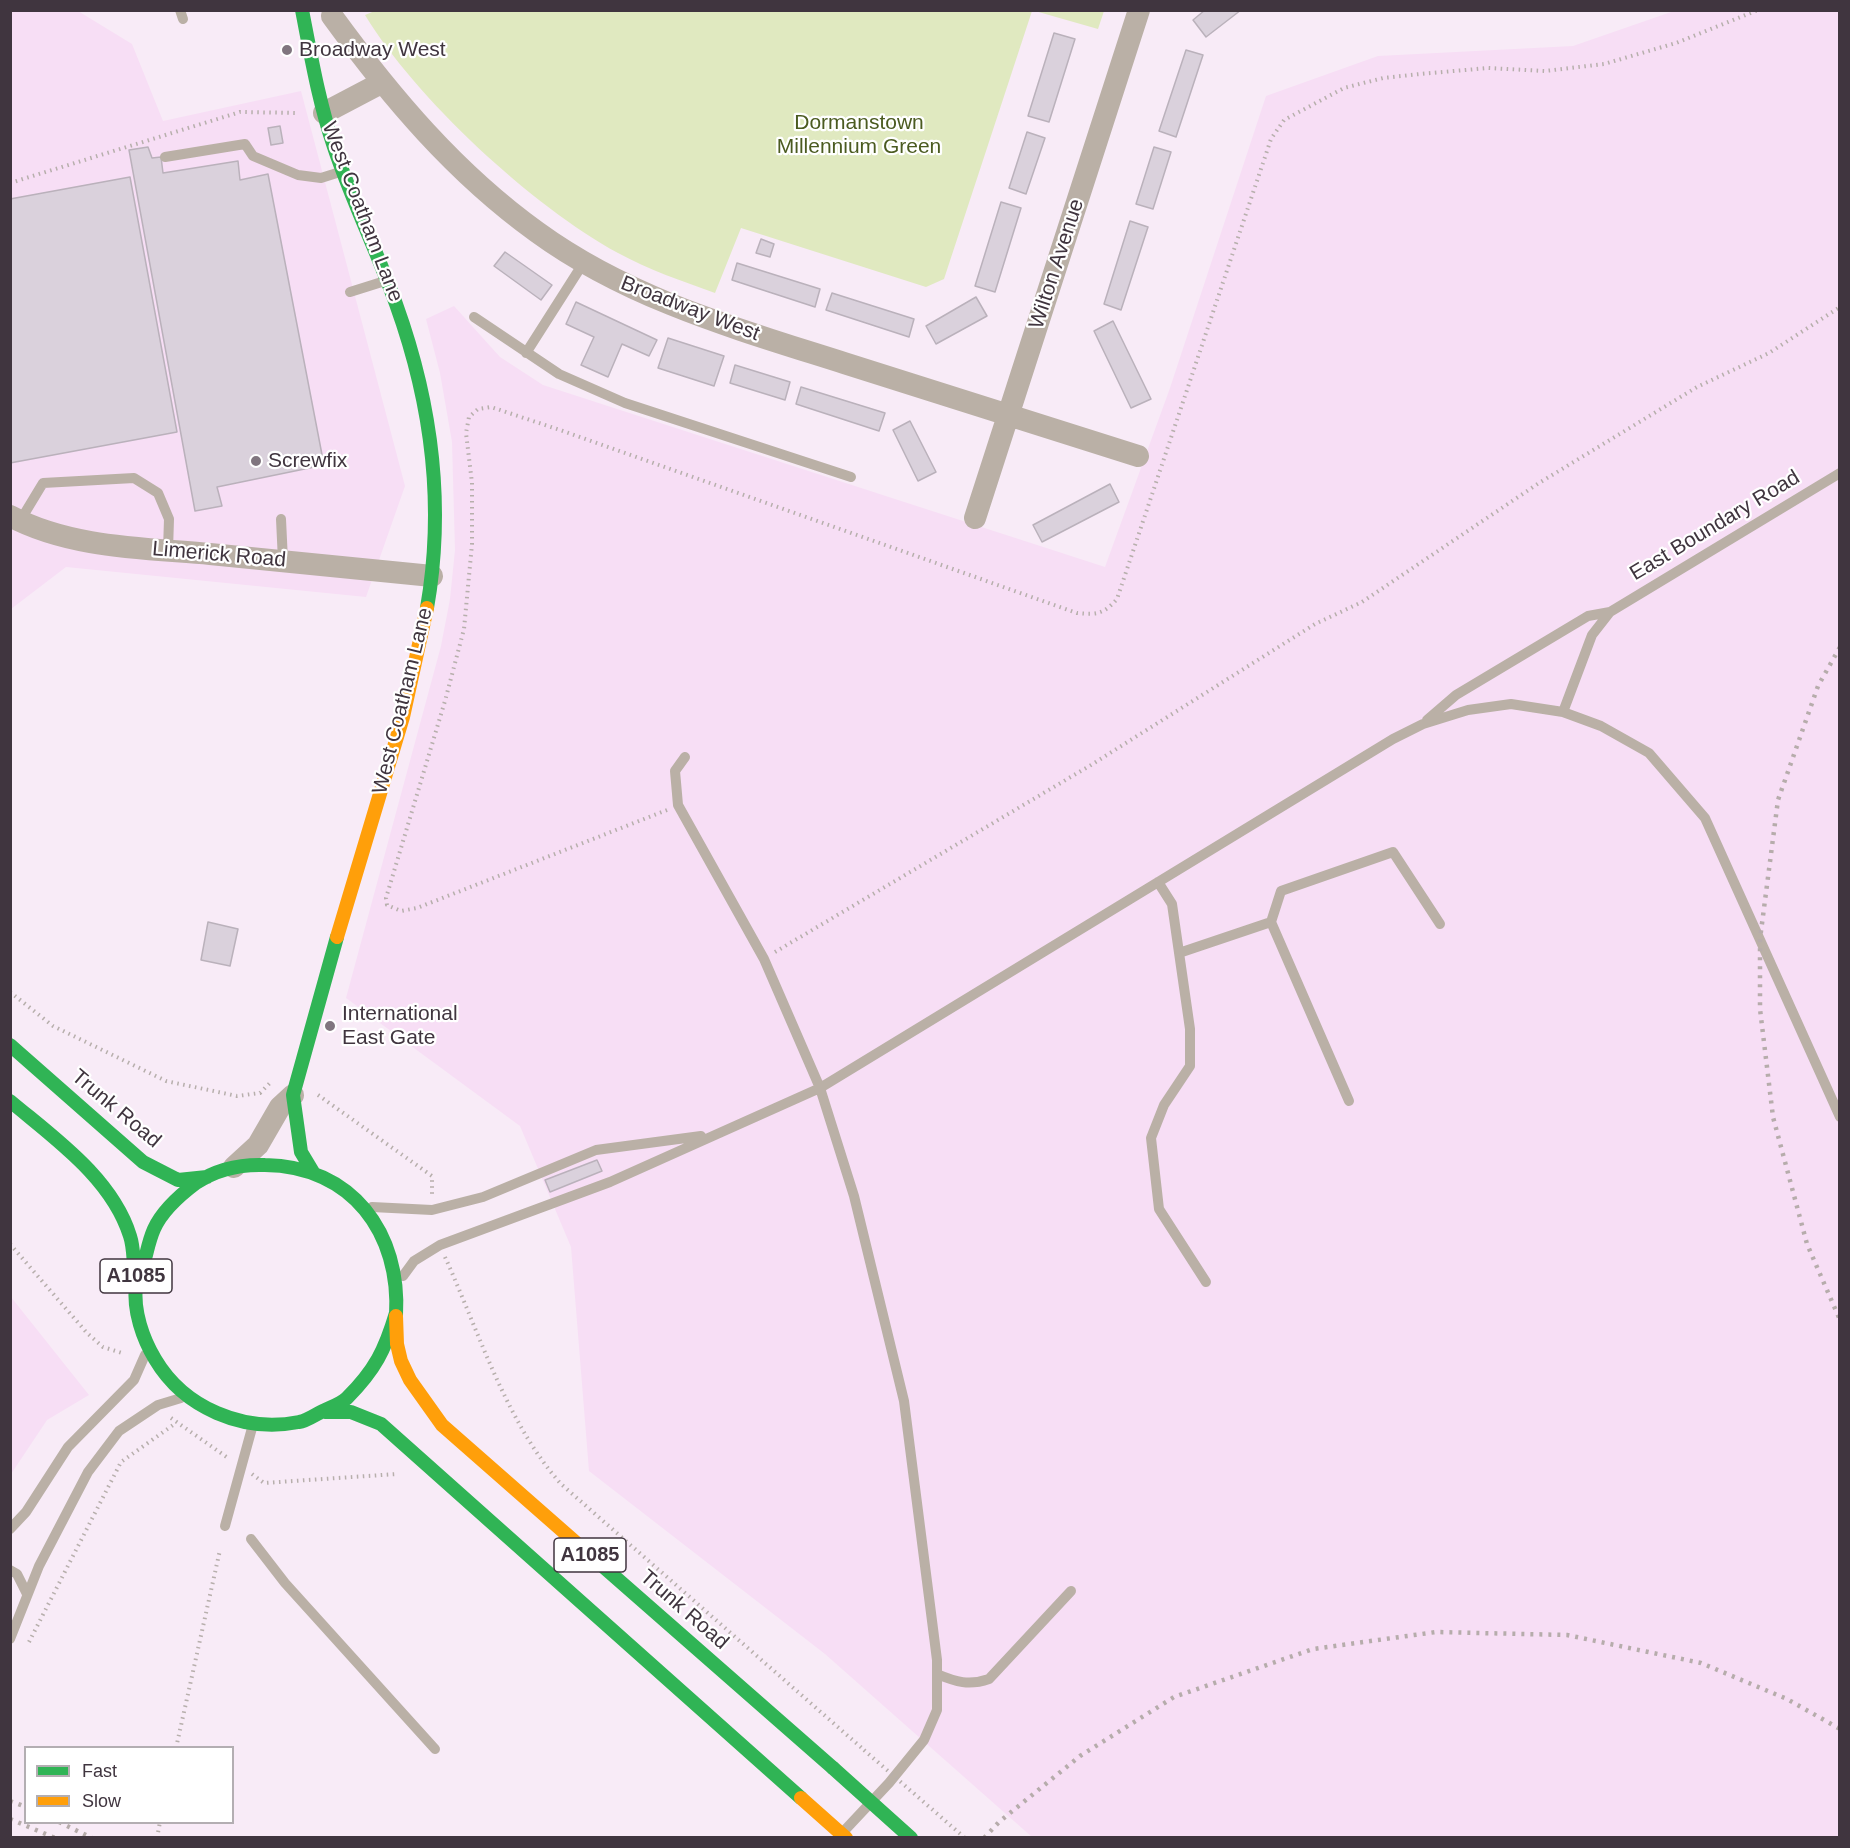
<!DOCTYPE html>
<style>
body{margin:0}
#map{position:relative;width:1850px;height:1848px;overflow:hidden;background:#f8ebf7;font-family:Arial,sans-serif}
canvas{display:block}
.frame{position:absolute;inset:0;border:12px solid #40353f;pointer-events:none}
.legend{position:absolute;left:24px;top:1746px;width:210px;height:78px;box-sizing:border-box;background:#fff;border:2px solid #b3aeb2;margin:0;padding:8px 10px;list-style:none;font-size:18px;color:#40353f}
.legend li{display:flex;align-items:center;gap:12px;height:30px}
.legend b{width:30px;border:2px solid #b3aeb2}
</style>
<div id="map">
<canvas width="1850" height="1848"></canvas>
<div class="frame"></div>
<ul class="legend">
<li><b style="height:8px;background:#30b455"></b>Fast</li>
<li><b style="height:8px;background:#ff9f0a"></b>Slow</li>
</ul>
</div>
<script>
const ctx = document.querySelector('canvas').getContext('2d');
ctx.lineJoin = 'round';
function fill(path, color) { ctx.fillStyle = color; ctx.fill(path, 'evenodd'); }
function stroke(path, color, width, dash) { ctx.strokeStyle = color; ctx.lineWidth = width; ctx.lineCap = dash ? 'butt' : 'round'; ctx.setLineDash(dash || []); ctx.stroke(path); }
function write(font, color, halo, rows, align = 'center') {
  ctx.font = font + ' Arial,sans-serif'; ctx.lineWidth = 4.5; ctx.setLineDash([]); ctx.textBaseline = 'middle'; ctx.strokeStyle = halo; ctx.fillStyle = color; for (const [text, x, y, turn = 0] of rows) {
    ctx.save(); ctx.translate(x, y); ctx.rotate((+turn || 0) * Math.PI / 180); ctx.textAlign = isNaN(turn) ? turn : align; if (halo) ctx.strokeText(text, 0, 0); ctx.fillText(text, 0, 0); ctx.restore();
  }
}
fill(new Path2D(`
 M11,11H78L132,44L163,121L301,91L405,486L366,597L66,567L11,609Z
 M1674,11H1839V1837H1032L825,1654L589,1471L571,1247L520,1126L346,998L441,646L450,599L455,550L452,442L440,373L426,319L454,306L500,357L543,385L1105,567L1170,388L1266,96L1378,56L1573,46Z
 M11,1297L89,1395L47,1420L11,1474Z`), '#f7def5');
fill(new Path2D(`
 M377,10H1032V11L944,279L926,287L741,228L715,293C682,281 649,270 618,253C532,206 416,99 365,15Z
 M1035,11H1104L1098,29Z`), '#e0e9c0');
const building = new Path2D(`
 M1205,10H1241L1206,37L1193,20Z
 M1054,33L1075,39L1049,122L1028,116Z
 M1186,50L1203,55L1176,137L1159,131Z
 M280,126L283,143L271,145L268,128Z
 M1027,132L1045,138L1026,194L1009,188Z
 M148,147L152,158L161,157L163,173L238,161L240,180L268,174L324,465L217,487L222,506L195,511L129,150Z
 M1154,147L1171,152L1153,209L1136,204Z
 M130,177L177,432L10,463V199Z
 M1001,202L1021,208L995,292L975,286Z
 M1130,221L1148,227L1121,310L1104,304Z
 M761,239L774,244L770,257L756,253Z
 M505,252L552,285L541,300L494,266Z
 M737,263L820,289L815,307L732,280Z
 M832,293L914,319L909,337L826,310Z
 M976,297L987,316L936,344L926,326Z
 M576,302L657,340L649,356L622,344L608,377L581,365L594,337L566,324Z
 M1113,321L1151,399L1131,408L1094,331Z
 M668,338L724,356L714,386L658,368Z
 M735,365L790,382L785,400L730,383Z
 M801,387L885,413L879,431L796,404Z
 M910,421L936,472L918,481L893,430Z
 M1110,484L1119,502L1042,542L1033,525Z
 M208,922L238,929L230,966L201,960Z
 M597,1160L602,1171L550,1192L545,1180Z`);
fill(building, '#dad1dc');
stroke(building, '#bab1bb', 1.5);
stroke(new Path2D(`
 M10,183L240,112L299,113
 M667,810L417,908L401,911L387,905L386,898L445,701L464,629L472,544V483L466,433L469,417L478,409L491,407L563,431L1077,613C1096,615 1104,614 1117,599L1271,139L1284,120L1344,88L1383,78L1420,74L1488,68L1545,71L1604,64L1676,43L1758,10
 M775,952L1091,765L1315,624L1362,602L1539,483L1697,387L1769,353L1840,307
 M10,992L53,1026L166,1081L237,1096L260,1093L270,1083
 M318,1095L432,1176V1197
 M10,1244L87,1333L103,1347L122,1353
 M445,1257C479,1332 506,1422 561,1484L864,1750
 M171,1418L228,1458
 M252,1474L264,1483L397,1474
 M29,1642L121,1462L176,1423
 M176,1748L220,1550
 M157,1838L160,1822`), '#b7afac', 4, [1.5, 4.5]);
stroke(new Path2D(`
 M180,10L183,19
 M165,157L245,144L253,156L298,175L321,178L340,172
 M350,292L385,281
 M474,317L559,374L625,403L851,477
 M526,353L584,262
 M281,519L283,561
 M20,521L43,483L134,478L158,493L169,519L168,550
 M1563,712L1592,635L1610,612
 M1427,720L1456,695L1588,616L1610,612L1840,473
 M685,757L675,771L678,805L764,959L820,1088L854,1196L904,1401L937,1660V1710L924,1740L889,1783L844,1831
 M1158,882L1172,904L1190,1029V1066L1164,1105L1151,1138L1159,1209L1206,1282
 M1271,922L1281,891L1393,852L1440,924
 M1179,953L1271,922L1349,1101
 M372,1207L432,1210L483,1197L596,1150L701,1136
 M403,1276L414,1261L440,1245L610,1182L820,1088L1393,739L1423,724L1468,710L1511,704L1563,712L1601,726L1649,753L1705,818L1840,1117
 M225,1526L252,1428
 M10,1529L26,1512L68,1447L134,1380L145,1355
 M251,1539L285,1583L435,1749
 M10,1570L17,1574L27,1594
 M10,1639L39,1566L88,1472L119,1431L158,1405L181,1398
 M937,1674C956,1682 969,1686 989,1679L1071,1591`), '#bab0a6', 10);
stroke(new Path2D(`
 M332,16C391,97 455,173 537,232C629,299 737,329 844,363C942,394 1040,425 1138,456
 M324,113L381,83
 M10,516C70,548 144,548 210,554C284,561 358,568 432,576
 M975,518L1139,10
 M234,1167L258,1145L280,1107L293,1095`), '#bab0a6', 22);
stroke(new Path2D(`
 M302,10C311,56 319,103 334,147C352,201 377,251 396,304C431,401 445,505 427,608
 M10,1045L143,1162L178,1180L207,1177
 M10,1101C54,1138 112,1178 130,1236C134,1248 133,1261 135,1273
 M313,1172L301,1152L293,1095L337,937
 M396,1313C385,1350 375,1370 347,1398C341,1404 331,1407 323,1411C316,1414 307,1421 299,1422C243,1433 184,1408 155,1359C143,1339 133,1311 136,1286C137,1276 143,1265 146,1255C148,1247 150,1238 154,1229C162,1211 180,1195 196,1183C217,1169 240,1164 265,1165C352,1166 401,1233 396,1316
 M325,1412H351L381,1424L801,1798
 M598,1562L833,1768`), '#30b455', 14);
stroke(new Path2D(`
 M337,937L403,717L427,608
 M396,1316L397,1344L401,1361L410,1380L442,1425L598,1562`), '#ff9f0a', 14);
stroke(new Path2D(`
 M1840,647L1818,686L1778,800L1760,939V1009L1773,1117L1807,1244L1840,1320
 M10,1801L26,1807
 M10,1819L55,1838
 M59,1822L92,1838
 M984,1838L999,1822L1080,1756L1174,1697L1313,1649L1436,1632L1567,1635L1701,1663L1787,1699L1840,1729`), '#b6acab', 4.5, [3, 6]);
stroke(new Path2D(`
 M864,1750L965,1838`), '#b7afac', 4, [1.5, 4.5]);
stroke(new Path2D(`
 M833,1768L911,1838`), '#30b455', 14);
stroke(new Path2D(`
 M801,1798L846,1838`), '#ff9f0a', 14);
for (const [x, y, r, color] of [
 [287,50,6,"#80757f"],
 [256,461,6,"#80757f"],
 [330,1026,6,"#80757f"]
]) { const dot = new Path2D(); dot.arc(x, y, r, 0, 2 * Math.PI); ctx.fillStyle = color; ctx.fill(dot); stroke(dot, '#fff', 2); }
for (const [x, y, w] of [
 [136,1276,72],
 [590,1555,72]
]) { const box = new Path2D(); box.roundRect(x - w / 2, y - 17, w, 34, 4.5); ctx.fillStyle = '#fff'; ctx.fill(box); stroke(box, '#40353f', 1.5); }
write('bold 20px', '#40353f', null, [
 ["A1085",136,1276],
 ["A1085",590,1555]
]);
write('21px', '#40353f', '#fff', [
 ["Broadway West",299,50],
 ["Screwfix",268,461],
 ["International",342,1014],
 ["East Gate",342,1038]
], 'left');
write('21px', '#4b5b20', '#fff', [
 ["Dormanstown",859,123],
 ["Millennium Green",859,147]
]);
write('21px', '#40353f', '#fff', [
 ["West Coatham Lane",362,212,69],
 ["Wilton Avenue",1057,264,-72],
 ["Broadway West",690,309,21],
 ["East Boundary Road",1715,526,-31],
 ["Limerick Road",219,555,5],
 ["West Coatham Lane",403,701,-76],
 ["Trunk Road",116,1109,40],
 ["Trunk Road",684,1610,41]
]);
</script>
